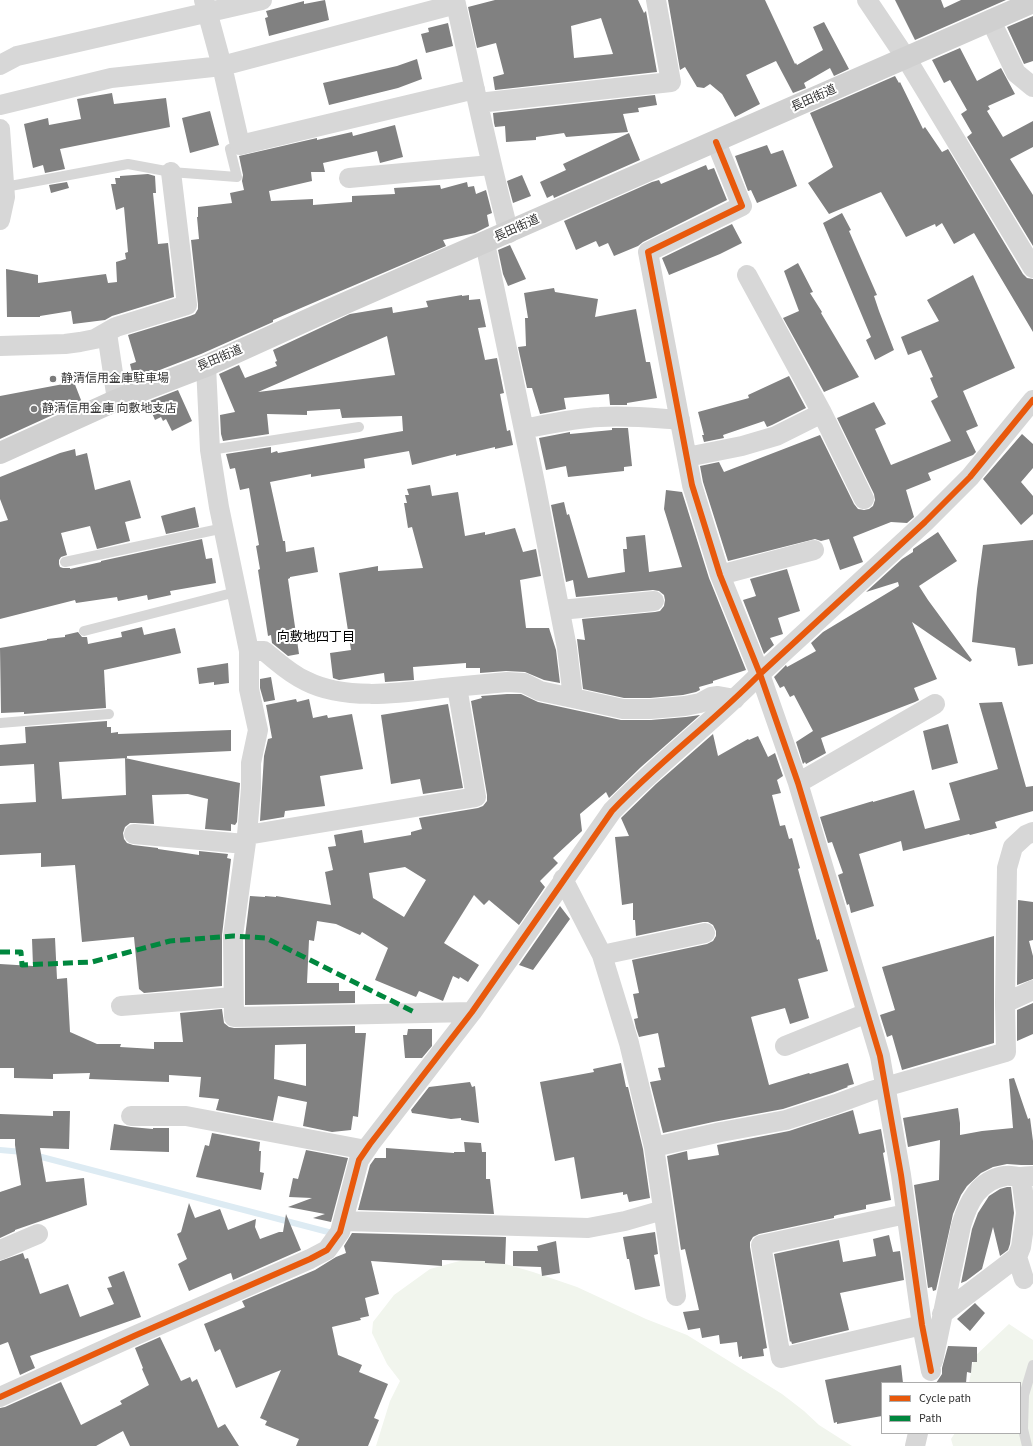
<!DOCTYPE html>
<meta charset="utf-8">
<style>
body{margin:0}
#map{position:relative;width:1033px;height:1446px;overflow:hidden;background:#fff;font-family:"Source Sans 3",sans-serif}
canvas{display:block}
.legend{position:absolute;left:881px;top:1382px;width:140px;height:52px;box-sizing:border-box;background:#fff;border:1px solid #adadad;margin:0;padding:5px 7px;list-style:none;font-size:12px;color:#333}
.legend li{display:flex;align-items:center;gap:8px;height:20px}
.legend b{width:20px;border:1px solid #adadad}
</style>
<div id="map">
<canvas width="1033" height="1446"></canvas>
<ul class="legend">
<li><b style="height:5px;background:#e8590c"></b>Cycle path</li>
<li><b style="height:5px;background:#00873e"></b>Path</li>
</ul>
</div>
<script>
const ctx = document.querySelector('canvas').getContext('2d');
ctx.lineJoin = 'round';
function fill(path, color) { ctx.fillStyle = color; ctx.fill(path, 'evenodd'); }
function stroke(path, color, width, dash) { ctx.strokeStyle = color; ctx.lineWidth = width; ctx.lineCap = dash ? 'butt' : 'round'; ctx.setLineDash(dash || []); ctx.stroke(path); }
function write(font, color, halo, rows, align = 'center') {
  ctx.font = font + ' "Source Sans 3","Noto Sans JP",sans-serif'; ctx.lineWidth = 4; ctx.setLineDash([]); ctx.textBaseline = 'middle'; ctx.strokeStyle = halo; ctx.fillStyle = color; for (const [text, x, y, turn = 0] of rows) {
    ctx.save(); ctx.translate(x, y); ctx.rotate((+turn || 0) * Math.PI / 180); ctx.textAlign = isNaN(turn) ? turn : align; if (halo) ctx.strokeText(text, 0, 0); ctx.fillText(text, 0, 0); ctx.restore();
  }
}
fill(new Path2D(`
 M478,1256L533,1272L577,1287L646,1319L687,1335L782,1394L804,1411L819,1425L852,1446H376L390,1401L400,1381L387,1364L372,1333L373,1322L394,1295L430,1269Z
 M1009,1324L1033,1340V1446H953L951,1439L955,1433H1020V1383H969L974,1357Z`), '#f1f5ed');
stroke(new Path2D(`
 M0,1150L23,1152
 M34,1155L332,1233`), '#ddebf3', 6);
fill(new Path2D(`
 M325,0L329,20L269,36L265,18L268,17L266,11L304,1V4Z
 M495,0H638L644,13L646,11L657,72L495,90L493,77L504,74L496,43L477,48L468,7ZM601,18L613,54L574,58L571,26Z
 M668,0H765L795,64L796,63L797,65L823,50L813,27L824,22L849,69L834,76L830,68L804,83L806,88L793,93L776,61L746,75L760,104L735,117L722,94L710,84L704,88L697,87L685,67L680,70Z
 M895,0H941L944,8L961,0H1006L915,40Z
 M1033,16V61L1024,64L1007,27Z
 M448,23L453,46L426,53L421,34L429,32L428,28Z
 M960,48L977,81L1001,68L1015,94L988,106L990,109L987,111L1003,137L1033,121V147L1010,159L1033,195V246L967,137L972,133L961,114L967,110L950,80L944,83L932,60Z
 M417,59L422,79L398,88L329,105L323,83L397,66Z
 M895,76L899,83L900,82L923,129L925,127L942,152L948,149L1023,274L1027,278L1033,279V332L974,233L954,244L942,223L936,227L935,224L906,237L881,192L829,214L808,183L833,167L810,113Z
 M112,93L114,104L166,98L170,127L60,149L65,169L45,173L43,165L33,168L24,124L48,118L49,125L81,119L77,99Z
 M655,95L657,105L638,108L639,112L623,114L628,132L566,137L564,133L536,137V140L506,142L505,126L495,127L494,123L493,113Z
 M210,111L219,145L190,153L182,118Z
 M395,125L403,157L380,163L377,151L323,163L325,172H311L312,181L269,191L271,201L313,199V205L352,202V196L395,194L394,188L440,185L441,189L467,182L468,187L474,186L476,194L486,190L492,213L487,215L489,226L475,233L443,240L446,246L273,320V322L201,354L134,380L130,364L136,362L128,335L190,316L195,314L198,309V304L191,240L199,239L197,217H198V207L232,203L230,193L244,190L242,181L243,175L239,156L317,138V140L352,132L353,136Z
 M629,133L640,160L554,198L553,195L547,198L540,182L566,170L563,164Z
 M767,145L771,154L783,150L797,186L757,203L751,190L748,191L735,156Z
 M706,165L708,170L714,168L727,200L643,242L638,246L614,256L608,243L599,247L596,241L576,250L564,221L652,182L659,180L661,184Z
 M148,174L155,176L156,193H153L158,244L168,243L174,297L112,316L105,320L73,324L71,311L40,316V317H7L6,269L38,275V283L106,274L108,283L117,282L116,262L126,259L125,253L128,252L124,207L116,210L111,184H116L115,178H120V176Z
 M522,175L531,196L513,203L507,181Z
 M67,182L69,188L51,193L49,185Z
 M842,213L851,230L849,231L877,295L874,296L879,311L894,350L875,360L866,340L871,337L823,223Z
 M732,224L742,243L720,254L669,275L662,258Z
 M510,245L526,279L508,286L503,274L498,250Z
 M798,263L813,292L810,293L822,312L821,313L859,377L824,392L783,318L799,311L784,271Z
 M973,275L1015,368L963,391L978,426L966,431L976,452L973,455L928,473L931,480L906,490L914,517L907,523L891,522L853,537L863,562L840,570L829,539L821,541L815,539L728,561L703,482L700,466L719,462L724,472L820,435L854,504L858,509L864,510L869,509L873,506L875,500L874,494L837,418L874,402L886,424L875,429L891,465L951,441L931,401L938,397L930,378L933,377L921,350L908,355L901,337L939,321L927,300Z
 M554,288L555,292L598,299L595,317L636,309L646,362H650L657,398L627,403V405H610L609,394L564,398L566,409L540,414L532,388H527L518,347L526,346L525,318H528L524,293Z
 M462,295V296L469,295V300L480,299L486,327L478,328L485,360L497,358L504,393L500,394L507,431L510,430L513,445L495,449V447L456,456V454L412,465L409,451L364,459L365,468L311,477V474L270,482L283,541H285L286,552L314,547L318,572L290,577V578L288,579L299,654L288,656L272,643L271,635L268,636L258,570L260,569L256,546L259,545L249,488L240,490L235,468L230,469L226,454L271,447V453L277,451L278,453L403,431L402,416L342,418L340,409L307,411V415L267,414L269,434L223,441L221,434L220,415L235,412L219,374L239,365L245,378L277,366L275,362L277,361L273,350L350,314L392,307L393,313L428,307L426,301ZM387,336L395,375L258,392Z
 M789,376L806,408L772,425L767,427L764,421L723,435L724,438L704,442L702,435H704L698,412L749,398L748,395Z
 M74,382L81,400L79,403L0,439V396Z
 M178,390L192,421L172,431L166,419L163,421L161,417L155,420L147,402Z
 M612,428H628L632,466L624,467V471L568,477L566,466L546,470L539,438L570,432V434L612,430Z
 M1022,434L1033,444V468L1021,482L1033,496V514L1021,525L983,479Z
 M75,449L76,456L87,453L95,490L130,480L141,518L125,522L130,541L97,549L90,526L61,533L67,555L61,557L59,560V564L60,567L63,568H70V569L101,562V561L202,539L206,559L212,558L216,583L170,591L171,595L148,600L147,595L118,601L117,597L76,603L75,600L0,619V522L8,520L0,499V477L60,453Z
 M430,485L432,496L458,492L465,536L485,532V535L515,528L523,552L536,549L541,576L520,580L526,628H549L556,650L560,683L544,680L525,672L506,671L480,673V668H466V663L413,667L414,680L385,682L384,673L339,680L333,678L330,653L351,650L339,573L378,566V571L423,568L412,527L408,528L404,503H407L405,495H409L407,489Z
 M666,490L682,492L709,578L746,670L713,681V683L699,687L700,690L696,692L683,695L650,698H624L583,689L577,639L585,640L582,619L655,612L660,611L664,606L665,600L664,595L659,591L653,590L576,597L573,580L566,582L551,505L564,502L567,515L569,514L588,578L625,572L623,549H627L626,537L645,535L649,572L682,567L664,509Z
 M195,507L199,527L166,534L161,516Z
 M938,532L957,561L919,586L928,600L972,660L970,662L912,622L937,679L914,688L919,700L915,702L821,738L826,753L806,764L805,762L803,764L796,742L813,731L794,695L790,697L784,686L780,688L774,677L786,665L787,667L816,651L811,643L823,632L899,586L898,582L866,592L902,559L913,552V549Z
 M1033,540V664L1018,666L1015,648L972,642L977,589L983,545Z
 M787,569L800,611L778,618L783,634L770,638L774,645L764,654L743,600L756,596L750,579Z
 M142,627L144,635L175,628L181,653L104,670L106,708L24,714V712L1,713L0,648L47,640V639L65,637V635L78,632L82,637H87L88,644L122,637L121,632Z
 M228,663L229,683L214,685V682L199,684L197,668Z
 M271,677L275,700L264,702L260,688V679Z
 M507,694H521L538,702L621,720H651L686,717L700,715L641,767L609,798L606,792L580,814L582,831L553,858L558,863L540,881L545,887L519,925L489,900L484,905L474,895L444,943L479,965L468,982L460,977L459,979L453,976L443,1001L419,991L416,997L375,980L388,948L362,932L360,935L336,924L317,921L314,941L309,940L307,983H339V991H355V1003L245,1005V937L250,896L265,897V896L276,897V896L331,905L325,872L333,870L328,847L336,846L334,835L362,830L364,843L411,835V832L422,829L419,818L478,808L483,806L487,801V795L471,701L482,698L481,696ZM405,867L426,880L404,917L373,898L369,873Z
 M296,699L297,702L309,699L313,718L327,715L328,718L352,714L363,769L320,776L325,806L285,811L284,817L260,821L264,756L268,739L272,738L266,705Z
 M1002,702L1026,787L1033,786V811L995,822L997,828L970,835L969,834L903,851L901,841L859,854L874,906L851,913L849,904L847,905L838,875L843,873L832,842L828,843L820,817L873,801V802L914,790L925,829L960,820L949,783L998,769L979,703Z
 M448,704L463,788L423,794L420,779L391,784L381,715Z
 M107,721V727H111V733L118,732V734L231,730V751L127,756V758L59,762L62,799L126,795L125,758L240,783L237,822L235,825L231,824V831L205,829L208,799L188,794L152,795L154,824L135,823H130L125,827L123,833L124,839L127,843L133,845L158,848V849L199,855V851L228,854L227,858L231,859L222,935V986L144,993L139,989L134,937L82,942L75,865L41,867V853L0,855V804L36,802L34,764L0,766V745L26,743L25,727Z
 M948,724L958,763L932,770L923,731Z
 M713,734L718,756L748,739L749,740L758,736L768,757L775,753L783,776L777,780L781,793L772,795L780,826L785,825L789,839L792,838L800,868L798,869L817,940L819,939L828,971L798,979L809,1018L790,1024L785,1008L751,1017L769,1085L809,1073L810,1074L848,1063L854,1084L847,1086L848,1087L832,1093L783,1109L713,1122L663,1133L650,1082L661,1080L658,1068L665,1067L658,1033L639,1037L636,1028L634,1019L638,1018L633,994L639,993L632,960L707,944L713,941L716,936V931L713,925L708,922H703L636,936L635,920H633V903L622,905L615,837L629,836L621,818L656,784Z
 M1018,900L1033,902V940L1029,941L1033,956V979L1017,985Z
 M560,906L570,919L533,970L519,965Z
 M994,936V1043L902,1070L892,1035L887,1037L880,1015L895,1010L882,967Z
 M55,938L57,979L67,978L70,1032L97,1044H121L120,1047L154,1049V1042H183L180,1013L222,1009L224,1023L229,1027L234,1028L355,1026V1033H366L358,1117L353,1116L351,1130L332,1132L303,1126L307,1102L278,1096L273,1121L216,1110L219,1099L199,1097L201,1077L169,1075V1082L89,1079L90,1073L53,1074V1079L14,1078V1068H0V964L33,966L32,939ZM306,1044V1086L274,1079L275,1045Z
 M1033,1003V1034L1017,1041V1010Z
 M408,1029H432V1046L422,1058H405L403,1035H407Z
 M621,1063L626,1087H628L643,1149L650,1198L629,1202L627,1194L623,1195V1192L581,1199L574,1157L555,1161L540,1082L594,1072L593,1069Z
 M1014,1078L1028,1119L1030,1118L1033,1141V1165H1021L1007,1164L993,1167L981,1173L967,1186L961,1195L953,1214L936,1290L933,1291L932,1287L928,1288L914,1185L939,1180L940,1140L908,1147L903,1118L958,1108L960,1123V1135L982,1131L1013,1128L1009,1079Z
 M470,1082L472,1087L475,1086L479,1123L461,1120V1118L451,1119L412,1113L411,1110L429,1087Z
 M853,1110L859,1134L881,1129L885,1152L883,1153L891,1200L866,1205V1209L837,1215L834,1216V1218L759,1234L753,1237L750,1242V1247L767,1348L763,1349L764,1356L742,1359V1356L739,1357L737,1342L720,1344L719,1335L702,1338L700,1328L688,1330L683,1312L699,1310L685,1249L681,1250L667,1156L687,1151L688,1160L719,1155L717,1145L789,1131Z
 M53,1111H70L69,1149L40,1148L46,1182L84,1178L87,1205L15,1230V1231L0,1238V1192L21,1185L15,1145V1139H0V1114L53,1116Z
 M114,1124L131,1127L153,1129V1128H169V1152L110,1150Z
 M212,1133L260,1142L259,1151H261L260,1172L264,1173L261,1190L196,1177L205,1145L209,1146Z
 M464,1142L481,1143L482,1152H486V1179H490L494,1214L358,1210L370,1165L375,1158H386V1148L454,1153V1152H465Z
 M306,1150L348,1158L331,1222L313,1218L325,1214L288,1207L312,1198L289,1197L293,1178L298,1179Z
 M1007,1187H1011L1014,1213L1010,1244L1008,1250L1000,1256L993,1227L982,1269L966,1281L961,1283L972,1229L978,1213L989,1196L1000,1189Z
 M189,1203L195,1218L220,1209L228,1230L256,1219L255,1227L260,1239L279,1232H283L286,1214L301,1250L233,1280L231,1273L228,1274L189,1291L178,1264L187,1259L177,1234L181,1232Z
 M655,1232L658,1254L654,1255L660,1286L635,1290L629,1259H627L623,1237Z
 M352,1233L506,1237L505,1264L485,1263V1261L442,1260V1266L371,1261L379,1294L365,1298L369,1316L360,1318L361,1320L332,1327L338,1355L362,1365L359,1372L388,1384L374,1418L379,1420L368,1446H296L299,1439L265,1425L267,1421L260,1418L281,1370L236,1388L220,1349L215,1352L204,1324L245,1307L242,1301L315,1270L336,1257L346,1253L344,1246Z
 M889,1235L893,1252L900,1251L904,1280L840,1293L849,1330L792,1344L791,1341L790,1342L774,1254L839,1240L843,1262L876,1256L873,1239Z
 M556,1241L560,1273L542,1276L541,1267L513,1266V1251H538L537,1246Z
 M23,1253L25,1259L28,1258L40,1294L68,1284L80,1317L114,1304L107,1288L112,1287L108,1277L124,1271L141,1317L30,1356L35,1368L20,1375L8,1342L0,1345V1261Z
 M975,1303L985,1313L970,1331L957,1319Z
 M160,1337L181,1381L190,1377L192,1382L197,1379L218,1428L225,1424L239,1446H130L123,1431L96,1446H0V1408L5,1407L61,1382L81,1425L122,1404L120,1401L149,1385L142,1369L143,1368L135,1348Z
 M948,1346L977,1347V1362H972L971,1373L967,1372L966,1383H936L942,1374V1368Z
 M901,1365L903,1383H882V1416L837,1424V1422L834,1423L825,1380Z`), '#818181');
stroke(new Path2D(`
 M5,187L128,164L171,172L237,177L230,149L240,145
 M210,450L359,427
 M65,562L224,528
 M84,631L236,592
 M0,723L109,714
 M1027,1446L1023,1429L1024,1395L1033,1365`), '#d7d7d7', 10);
stroke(new Path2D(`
 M204,0L222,66L240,145L475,89
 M455,0C473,78 488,156 509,233
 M867,0L906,58L1033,268
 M991,21L1016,73L1033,87
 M0,65L17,56L262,0
 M478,103L671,82L656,0
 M0,105L111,78L222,66L456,4
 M0,129L5,197L0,220
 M716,142L742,206L648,252L692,485L720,575L760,674L798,783L880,1056L901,1175L922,1325L931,1371
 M349,178L491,165
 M747,275L821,411L864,499
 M107,333L117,400
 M0,346L65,344L80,342L95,339L116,327L187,305L171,172
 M206,366L210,450L219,507L249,651V689L258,730L251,763V788L247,835L233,936L234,1017L472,1012
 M524,429C549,424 575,418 600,417C627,415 653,418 680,420
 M687,457L742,446L776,436L816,416L821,411
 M720,575L814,550
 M560,610L654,601
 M249,651H264C278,662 290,674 306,681C345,701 401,693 443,688C464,686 485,684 507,682L524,683L540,691L573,698L567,648L535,483L485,243
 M573,698L623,709H650L685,706L700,703L711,697L718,696L735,699
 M798,783L935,704
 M134,834L245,844
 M247,835L476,797L457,687
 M563,879L602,955L629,1043L654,1147L676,1296
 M602,955L705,933
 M1005,1003L1033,990
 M121,1006L233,997
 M785,1046L867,1013
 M131,1116H186L366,1150
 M654,1147L721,1132L786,1120L836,1104L871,1091L1006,1052L1005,1003L1007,868L1013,847L1026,835L1033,832
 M1021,1177L1026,1213L1021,1247L1017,1257L1024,1279
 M906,1214L761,1245L781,1358L922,1325
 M344,1221L588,1228L625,1221L663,1210
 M0,1250L38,1234
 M942,1314L1017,1257
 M933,1361L961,1226C968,1202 979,1180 1005,1176C1010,1175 1016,1177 1021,1177C1025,1177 1029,1176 1033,1176
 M0,1397L134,1336L310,1259L327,1250L340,1232L359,1160L370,1144L472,1012L612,811C659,762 713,722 760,674L925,522L970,477L1033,400
 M915,1446L918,1433`), '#d7d7d7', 20);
stroke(new Path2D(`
 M0,453L117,400L206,366L325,312L1033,2`), '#d0d0d0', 22);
stroke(new Path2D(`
 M0,952H21L22,965L92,962L170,941L233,936L266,938L416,1013`), '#00873e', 5, [10, 5]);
stroke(new Path2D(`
 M716,142L742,206L648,252L692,485L720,575L760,674L798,783L880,1056L901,1175L922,1325L931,1371
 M0,1397L134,1336L310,1259L327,1250L340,1232L359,1160L370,1144L472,1012L612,811C659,762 713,722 760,674L925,522L970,477L1033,400`), '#e8590c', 6);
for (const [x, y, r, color] of [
 [53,379,4,"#7a7a7a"],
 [34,409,4,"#7a7a7a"]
]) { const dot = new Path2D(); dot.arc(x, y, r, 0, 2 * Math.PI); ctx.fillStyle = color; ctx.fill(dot); stroke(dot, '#fff', 1.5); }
write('12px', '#333', '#fff', [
 ["長田街道",814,99,-24],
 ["長田街道",517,229,-24],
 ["長田街道",220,359,-23]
]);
write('12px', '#333', '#fff', [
 ["静清信用金庫駐車場",61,379],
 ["静清信用金庫 向敷地支店",42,409]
], 'left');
write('13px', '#000', '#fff', [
 ["向敷地四丁目",316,638]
]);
</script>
